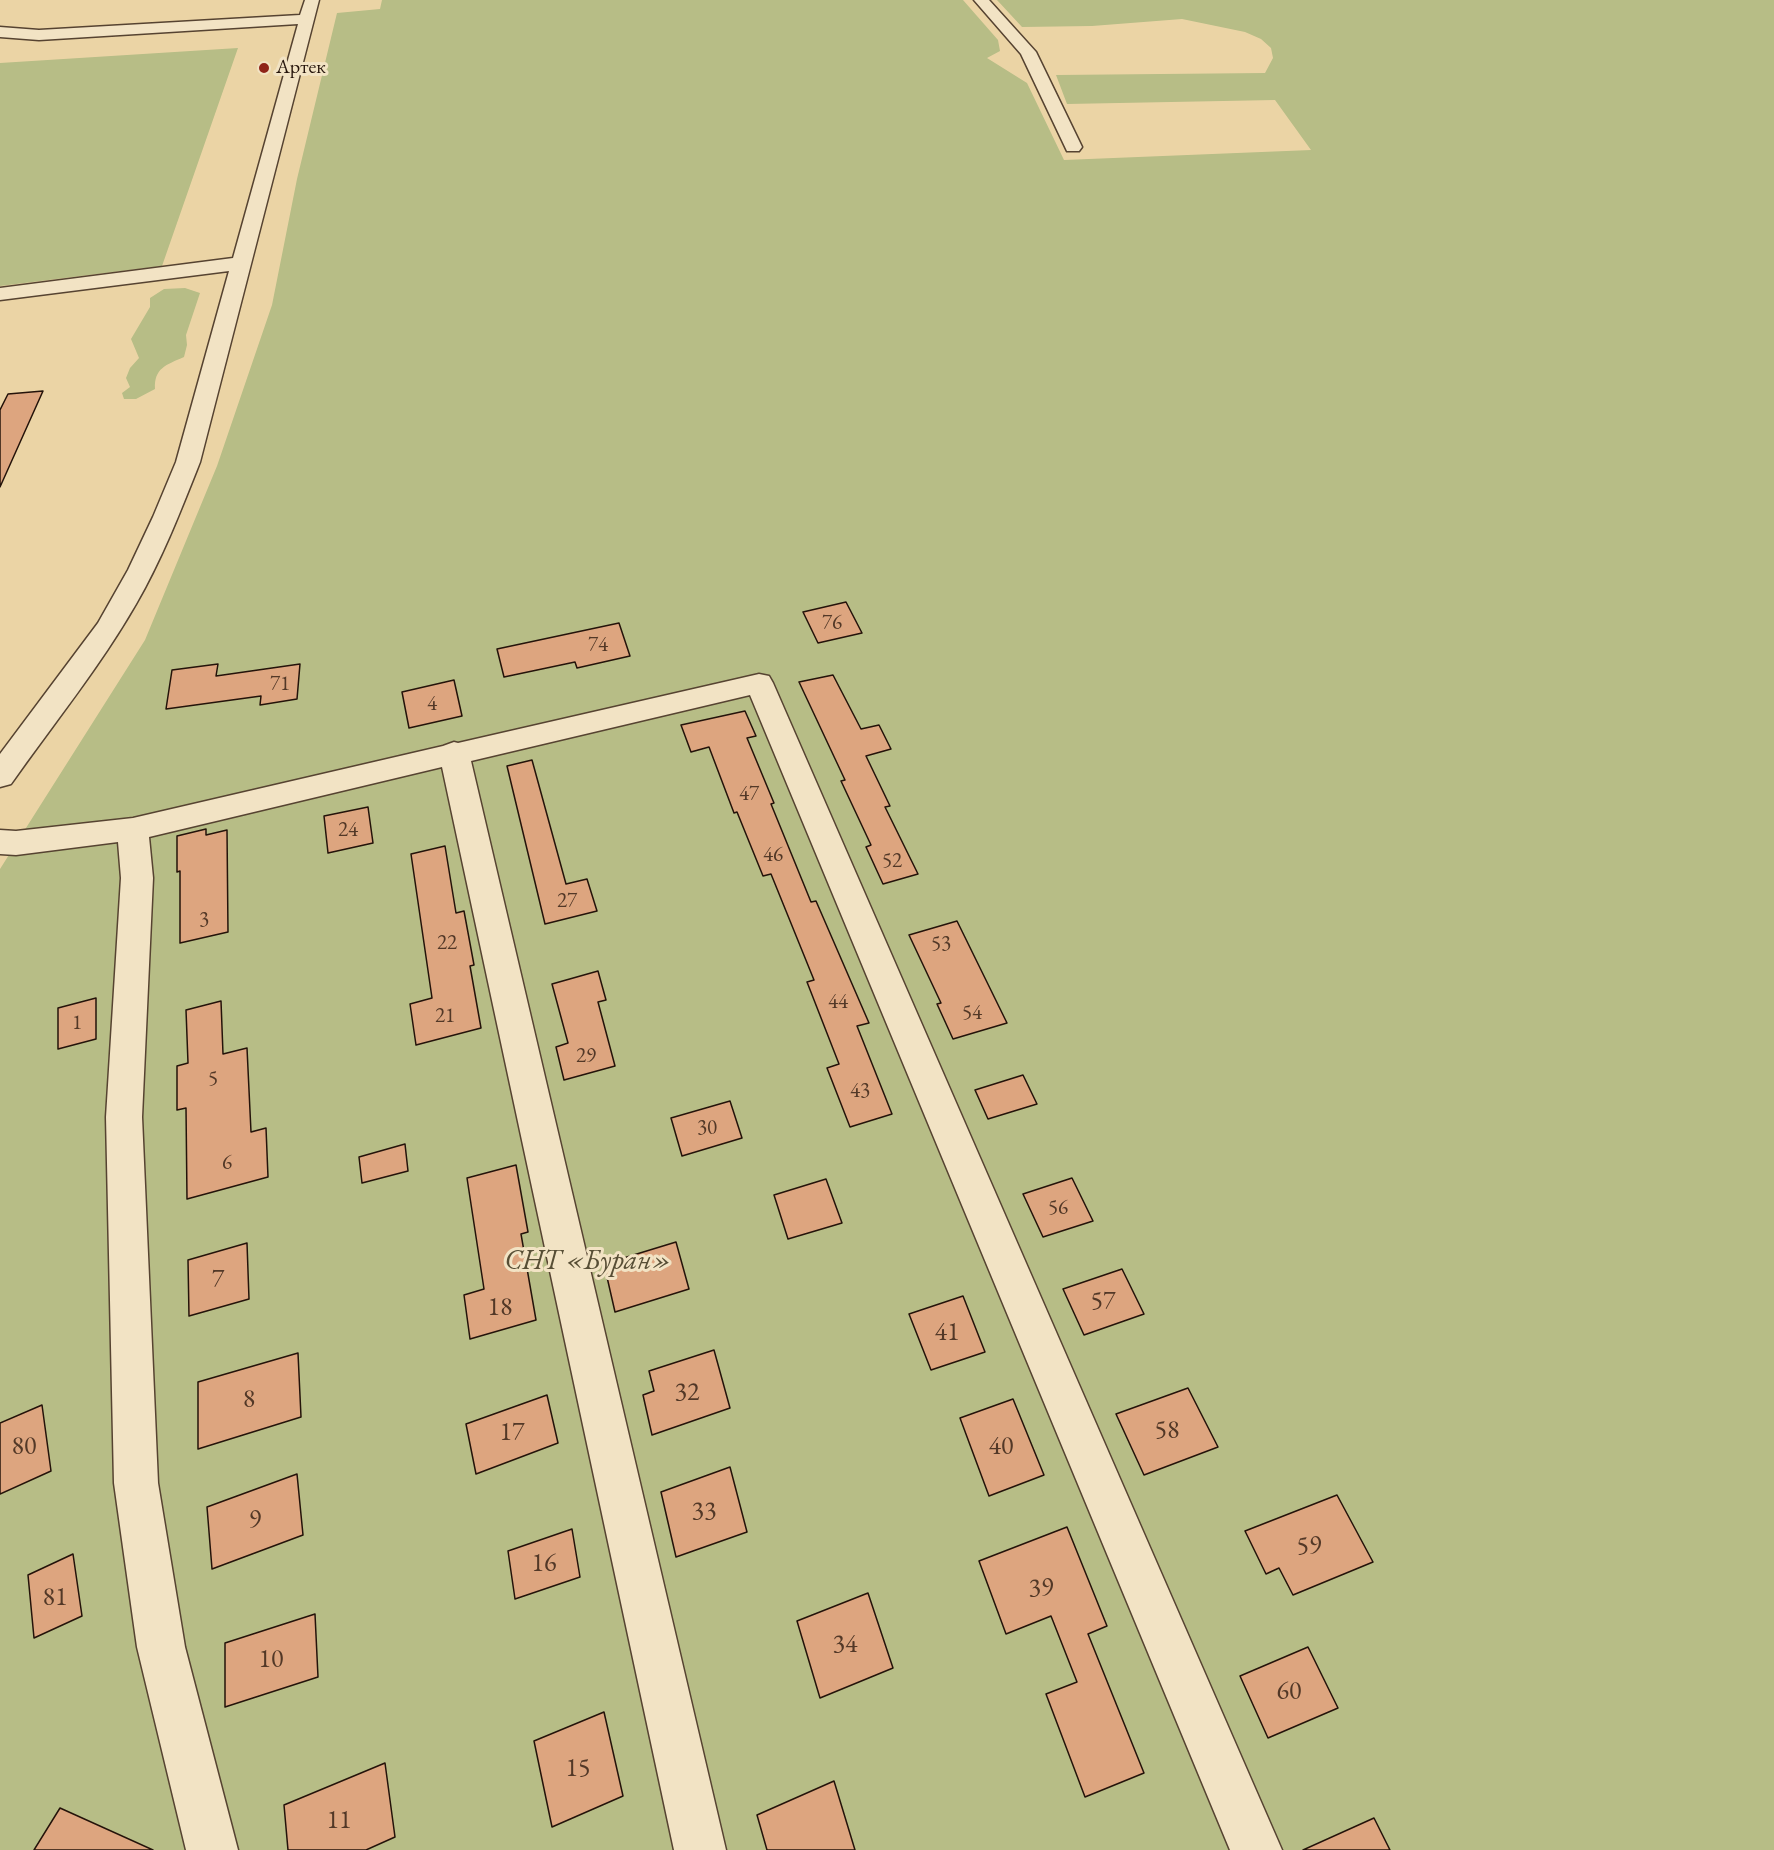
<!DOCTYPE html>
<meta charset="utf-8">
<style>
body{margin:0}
canvas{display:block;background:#ebd4a5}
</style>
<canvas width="1774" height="1850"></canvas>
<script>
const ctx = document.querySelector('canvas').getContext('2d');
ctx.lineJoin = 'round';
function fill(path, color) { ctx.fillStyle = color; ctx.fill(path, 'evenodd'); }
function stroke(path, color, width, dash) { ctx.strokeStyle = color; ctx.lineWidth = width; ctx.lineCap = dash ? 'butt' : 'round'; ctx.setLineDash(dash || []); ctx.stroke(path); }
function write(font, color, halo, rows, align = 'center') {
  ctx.font = font + ' "EB Garamond",serif'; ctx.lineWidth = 6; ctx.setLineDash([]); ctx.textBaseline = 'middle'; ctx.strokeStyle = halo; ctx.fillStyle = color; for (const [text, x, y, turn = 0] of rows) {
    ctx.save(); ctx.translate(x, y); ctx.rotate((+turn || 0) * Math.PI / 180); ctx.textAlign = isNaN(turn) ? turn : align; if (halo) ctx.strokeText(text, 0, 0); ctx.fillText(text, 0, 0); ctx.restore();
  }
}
fill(new Path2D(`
 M382,0H963L998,40L1000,51L987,58L1027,83L1064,160L1311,150L1275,100L1067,104L1056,75L1265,73L1273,58L1271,48L1261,39L1245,32L1182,19L1092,26L1022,27L997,0H1774V1850H0V869L145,640L217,466L272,305L297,179L337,13L380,9Z
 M238,48L162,266L0,286V63Z
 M185,288L200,293L186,335L187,345L184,357C166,365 154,368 155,389L136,399H124L122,393L130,387L126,378L130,368L139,358L131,339L150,307V298L164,289Z`), '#b7bd86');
const building = new Path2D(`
 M43,391L0,487V410L8,394Z
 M846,602L862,633L818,643L803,612Z
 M619,623L630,656L577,668L575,662L504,677L497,649Z
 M218,664L216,676L300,664L297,699L260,705L261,696L166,709L172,670Z
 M833,675L861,729L879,725L891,749L866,756L890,806L885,807L918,874L883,884L866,847L871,845L841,781L845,780L799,682Z
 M454,680L462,716L409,728L402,692Z
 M745,711L756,736L747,738L774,803L771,804L811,902L816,901L869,1023L857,1026L892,1114L850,1127L827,1068L839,1064L807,982L814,980L771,874L763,876L737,812L734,813L709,747L691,752L681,725Z
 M532,760L566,884L587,879L597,911L545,924L507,766Z
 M368,807L373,843L328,853L324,816Z
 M206,829V835L227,830L228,932L180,943V871L177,872V836Z
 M445,846L456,913L464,911L474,965L470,966L481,1028L416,1045L410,1004L432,998L411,854Z
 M957,921L1007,1023L953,1039L937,1004L941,1003L909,935Z
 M598,971L606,1000L598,1002L615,1066L564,1080L556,1047L568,1043L552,984Z
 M96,998V1039L58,1049V1008Z
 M221,1001L223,1054L247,1048L251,1132L266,1128L268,1177L187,1199L186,1108L177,1110V1066L188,1063L186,1010Z
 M1023,1075L1037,1104L988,1119L975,1090Z
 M730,1101L742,1138L682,1156L671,1118Z
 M405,1144L408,1171L362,1183L359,1157Z
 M516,1165L528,1232L521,1234L536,1320L470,1339L464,1295L484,1289L467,1178Z
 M1072,1178L1093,1221L1043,1237L1023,1194Z
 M826,1179L842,1223L788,1239L774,1195Z
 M676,1242L689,1289L615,1312L604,1264Z
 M247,1243L249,1299L189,1316L188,1260Z
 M1122,1269L1144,1314L1084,1335L1063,1289Z
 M963,1296L985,1352L931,1370L909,1314Z
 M714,1350L730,1408L652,1435L643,1395L654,1391L649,1371Z
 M298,1353L301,1417L198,1449V1382Z
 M1188,1388L1218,1447L1144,1475L1116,1414Z
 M547,1395L558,1443L476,1474L466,1424Z
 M1013,1399L1044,1475L989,1496L960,1418Z
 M42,1405L51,1471L0,1494V1423Z
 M730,1467L747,1532L676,1557L661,1492Z
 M297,1474L303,1535L212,1569L207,1507Z
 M1337,1495L1373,1562L1293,1595L1279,1568L1266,1574L1245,1531Z
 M1067,1527L1107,1626L1088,1634L1144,1773L1085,1797L1046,1694L1077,1682L1051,1616L1006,1634L979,1561Z
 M572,1529L580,1577L515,1599L508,1551Z
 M73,1554L82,1616L34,1638L28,1575Z
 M868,1593L893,1668L820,1698L797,1621Z
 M315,1614L318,1677L225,1707V1643Z
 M1308,1647L1338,1708L1268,1738L1240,1676Z
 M604,1712L623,1796L552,1827L534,1741Z
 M385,1763L395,1837L366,1850H288L284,1805Z
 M834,1781L855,1850H767L757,1815Z
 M60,1808L153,1850H34Z
 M1374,1818L1390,1850H1303Z`);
fill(building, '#dda57f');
stroke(building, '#24130a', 1.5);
const minor = new Path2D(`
 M305,0H319L200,462C181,510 162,559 136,604C100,667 53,724 11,784L0,787V754L98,623L128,570L153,517L176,462L229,271L0,300V288L233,258L298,24L39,40L0,37V27L39,30L300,15Z
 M974,0H989L1036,52L1082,147L1079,151H1067L1021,54Z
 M759,674L769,676L773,683L1282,1850H1230L750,695L471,761L726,1850H674L442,767L149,837L153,878L142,1117L158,1483L185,1647L238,1850H186L137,1647L114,1483L106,1117L121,878L118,842L16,855L0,854V830L16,831L133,818L443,746L454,742L458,743Z`);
stroke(minor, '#564331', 3);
fill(minor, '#f2e3c4');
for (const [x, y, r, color] of [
 [264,68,6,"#8f2418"]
]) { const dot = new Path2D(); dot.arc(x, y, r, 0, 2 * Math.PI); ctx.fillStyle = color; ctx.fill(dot); stroke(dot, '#f2e3c4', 2); }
write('20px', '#24130a', '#f2e3c4', [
 ["Артек",276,68]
], 'left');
write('21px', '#523827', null, [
 ["76",832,623],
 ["74",598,645],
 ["71",280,684],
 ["4",432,704],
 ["47",749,794],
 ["24",348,830],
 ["46",773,855],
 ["52",892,861],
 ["27",567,901],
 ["3",204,920],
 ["22",447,943],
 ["53",941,944],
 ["44",838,1002],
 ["54",972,1013],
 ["21",445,1016],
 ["1",77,1023],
 ["29",586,1056],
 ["5",213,1079],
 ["43",860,1091],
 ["30",707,1128],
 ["6",227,1163],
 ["56",1058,1208]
]);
write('26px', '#523827', null, [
 ["7",218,1280],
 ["57",1103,1302],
 ["18",500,1308],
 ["41",947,1333],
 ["32",687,1393],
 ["8",249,1400],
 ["58",1167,1431],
 ["17",512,1433],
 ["80",24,1447],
 ["40",1001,1447],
 ["33",704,1512],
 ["9",255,1521],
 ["59",1309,1547],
 ["16",544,1564],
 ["39",1041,1589],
 ["81",55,1598],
 ["34",845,1645],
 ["10",271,1660],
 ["60",1289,1692],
 ["15",578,1769],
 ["11",339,1821]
]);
write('italic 28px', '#574e35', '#f2e3c4', [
 ["СНТ «Буран»",588,1261]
]);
</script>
